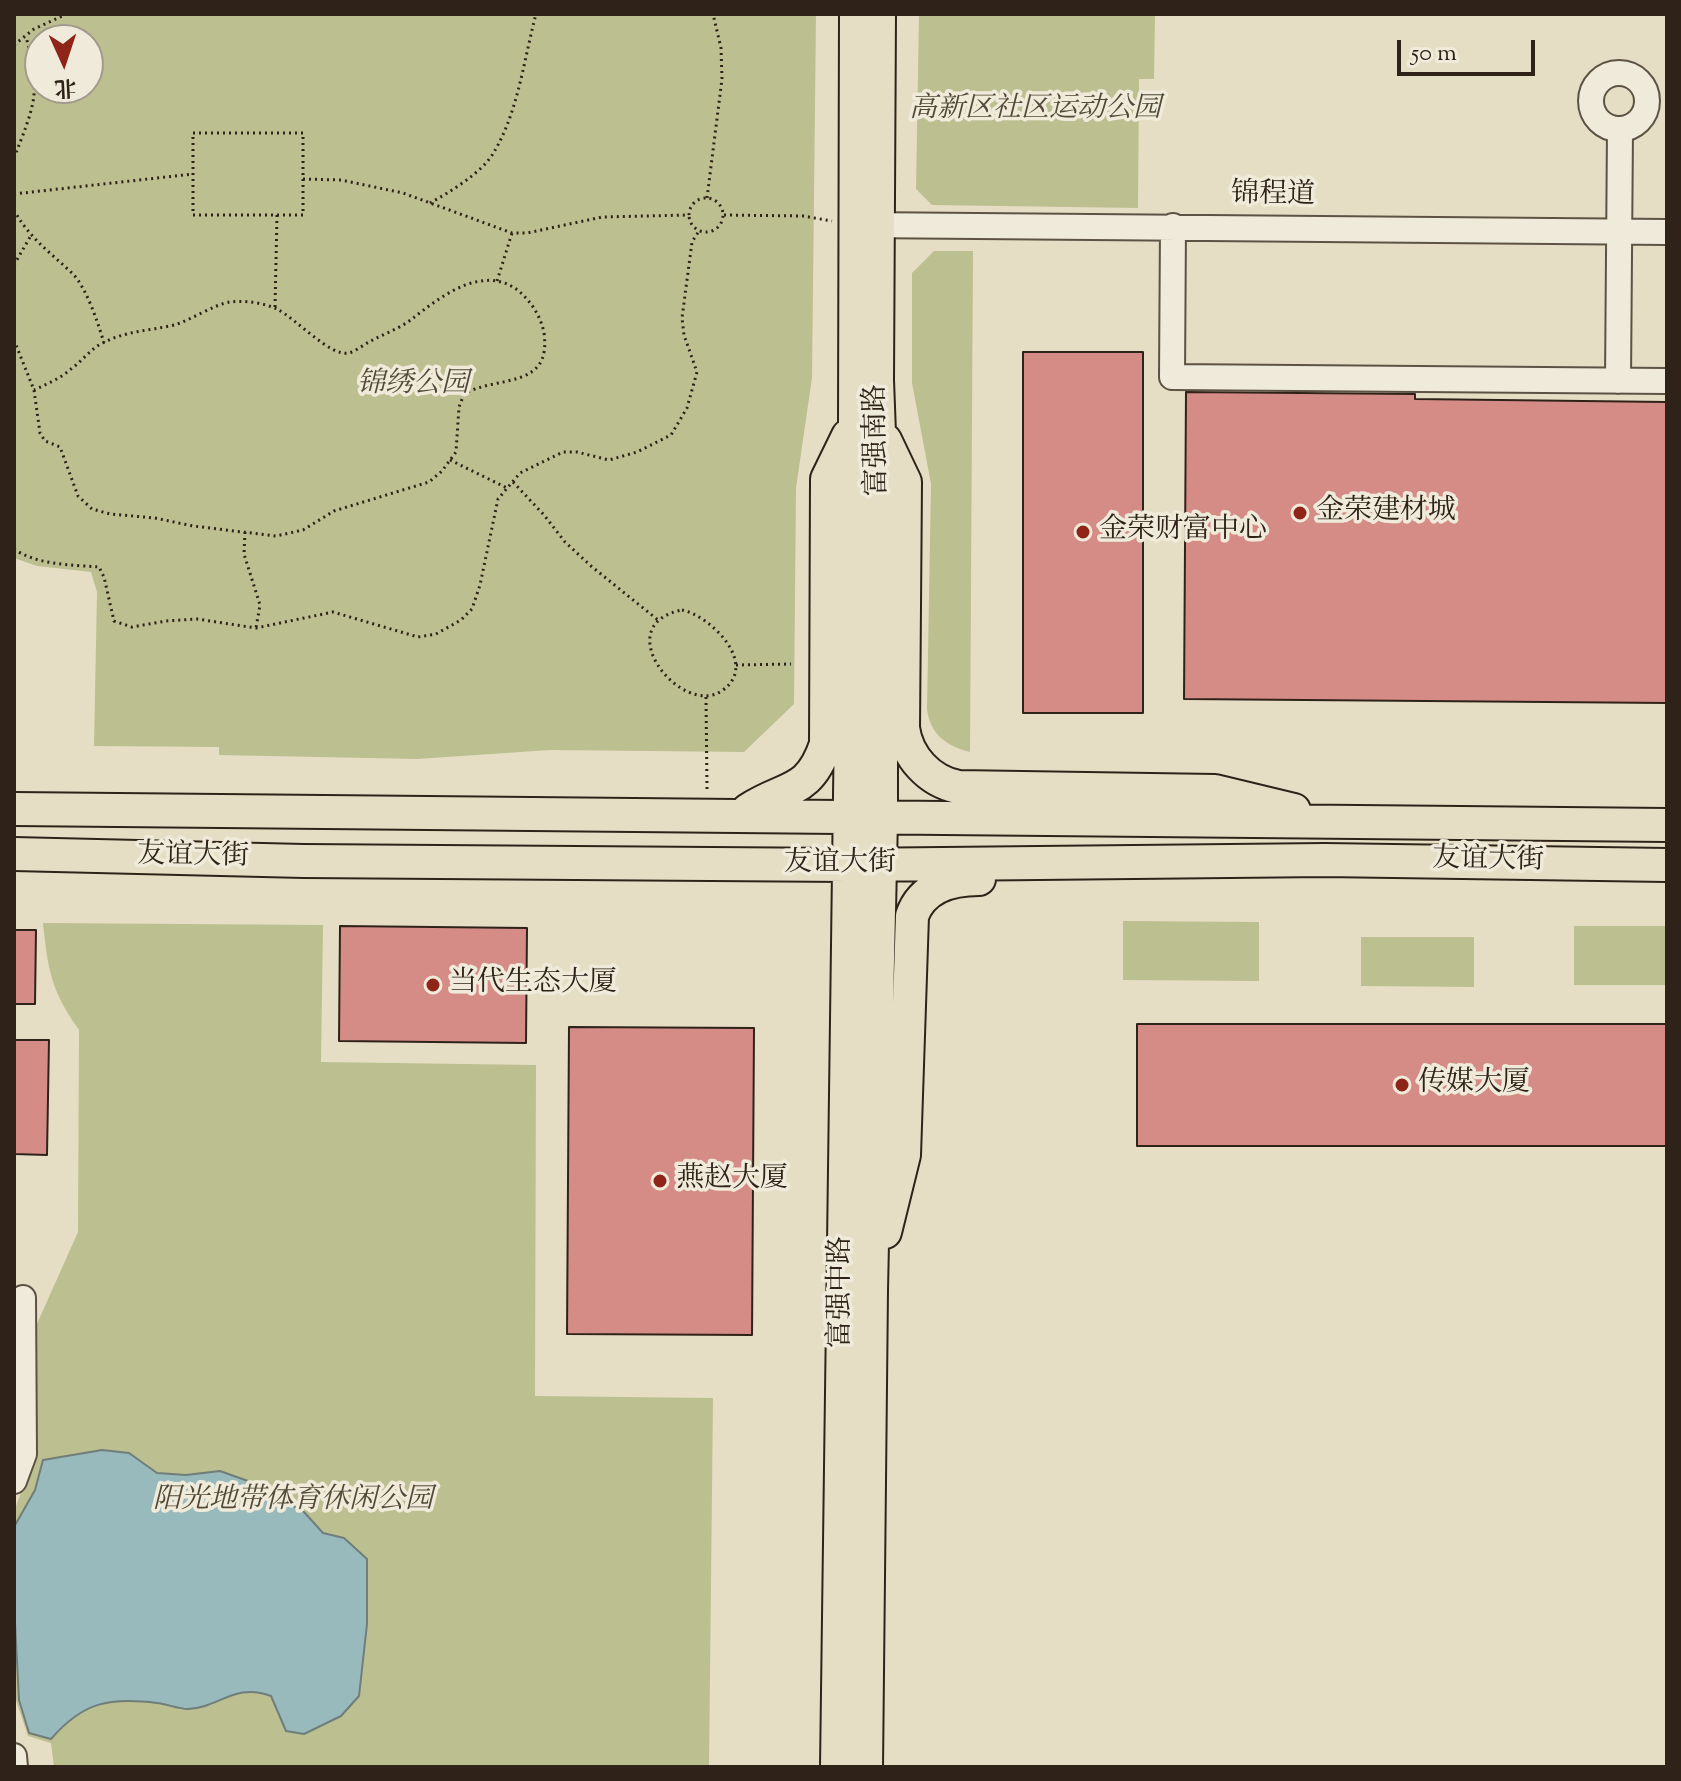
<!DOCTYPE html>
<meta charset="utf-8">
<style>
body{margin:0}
#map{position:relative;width:1681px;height:1781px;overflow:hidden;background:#e6dec4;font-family:"Sorts Mill Goudy","Noto Serif SC",serif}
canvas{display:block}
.frame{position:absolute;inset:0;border:16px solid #2f2319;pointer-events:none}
.north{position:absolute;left:24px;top:24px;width:80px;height:80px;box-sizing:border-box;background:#efead9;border:2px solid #a29a8c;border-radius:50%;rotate:177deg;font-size:22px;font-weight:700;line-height:32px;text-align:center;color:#2f2319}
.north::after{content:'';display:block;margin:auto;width:28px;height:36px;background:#8f2418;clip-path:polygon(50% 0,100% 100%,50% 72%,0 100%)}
.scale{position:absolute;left:1397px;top:40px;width:138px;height:36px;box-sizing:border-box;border:4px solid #2f2319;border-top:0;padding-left:10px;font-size:24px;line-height:28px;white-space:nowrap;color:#2f2319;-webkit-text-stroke:6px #efead9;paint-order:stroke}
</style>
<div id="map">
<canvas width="1681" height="1781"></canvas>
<div class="frame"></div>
<div class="north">北</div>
<div class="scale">50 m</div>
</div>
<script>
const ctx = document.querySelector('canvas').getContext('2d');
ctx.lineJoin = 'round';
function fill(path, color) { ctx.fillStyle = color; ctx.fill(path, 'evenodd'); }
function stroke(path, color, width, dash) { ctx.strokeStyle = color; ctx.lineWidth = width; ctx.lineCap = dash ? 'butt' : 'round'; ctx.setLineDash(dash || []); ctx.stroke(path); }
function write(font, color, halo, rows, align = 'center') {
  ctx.font = font + ' "Sorts Mill Goudy","Noto Serif SC",serif'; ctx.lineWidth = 7; ctx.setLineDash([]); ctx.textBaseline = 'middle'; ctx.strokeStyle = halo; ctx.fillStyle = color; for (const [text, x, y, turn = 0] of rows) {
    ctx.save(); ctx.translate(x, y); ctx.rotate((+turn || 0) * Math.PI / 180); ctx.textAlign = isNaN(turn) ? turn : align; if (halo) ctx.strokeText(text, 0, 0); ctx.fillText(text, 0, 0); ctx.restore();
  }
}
fill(new Path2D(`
 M14,14H816L812,378L796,488L794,704L744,752L550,750L417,759L219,755V747L94,746L97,592L91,572L37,566L14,558ZM88,40V88H40V40Z
 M919,14H1155L1154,79H1139L1138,208L932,205L916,189Z
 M934,251H973L970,752C946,746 930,734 927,709L931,484L912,383V273Z
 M1123,921L1259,922V981L1123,980Z
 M43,923L323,925L321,1062L536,1065L535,1396L713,1398L709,1767H54L51,1743L28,1736L16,1700L14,1512L33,1458L32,1335L78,1232L79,1030C51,990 48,971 43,923Z
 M1574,926H1667V985H1574Z
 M1361,937H1474V987L1361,986Z`), '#bcbf90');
const water = new Path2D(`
 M102,1450L129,1453L157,1473L186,1475L220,1471L248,1481L304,1512L323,1533L344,1538L367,1559V1624L359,1696L341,1716L304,1734L286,1731L271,1696C235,1682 219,1708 188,1709C178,1709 167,1704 157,1703C109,1697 83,1702 51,1739L29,1733L19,1700L14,1603V1527L35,1490L43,1460Z`);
fill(water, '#99babc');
stroke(water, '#6f7e7b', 2);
const building = new Path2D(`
 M1023,352H1143V713H1023Z
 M1186,392L1415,394V399L1667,402V703L1184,699Z
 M340,926L527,928L526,1043L339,1041Z
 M14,930H36L35,1004H14Z
 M1137,1024H1667V1146H1137Z
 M569,1027L754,1028L752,1335L567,1334Z
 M14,1040H49L47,1155L14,1154Z`);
fill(building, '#d68c86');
stroke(building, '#2f2319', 2);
const minor = new Path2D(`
 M1591 101a28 28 0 1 1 56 0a28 28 0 1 1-56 0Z
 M861,225L1667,232
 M1173,226L1172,377L1667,381
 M1618,381L1620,129
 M14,1481L24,1454L23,1298
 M14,1756L15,1767`);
const major = new Path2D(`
 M885,440L905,482L903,728C907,757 929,781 958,787L1215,791L1294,810
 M14,809L1667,825
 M748,810C786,785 809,795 826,744L827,479L848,436
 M14,854L304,861L847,865L1325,860L1667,865
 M885,1232L904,1155L912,916C922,887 950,879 979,879
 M837,1767L855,422L856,14
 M866,1767L871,1290L881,817V487L877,380L879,14`);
stroke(minor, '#5d5244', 28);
stroke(major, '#2f2319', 36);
stroke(new Path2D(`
 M14,45L34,29L67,14
 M193,133H303V215H193Z
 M14,158C34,106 42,92 26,37
 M303,179L341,180L403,193L512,233H527L602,217L689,215
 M14,194L193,174
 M689 215a17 17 0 1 1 34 0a17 17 0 1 1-34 0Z
 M707,198L722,79L721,48L713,14
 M430,203C450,192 483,172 494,152C518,112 524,59 536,14
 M14,210C29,238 51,253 73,274C87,289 98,323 104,343
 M724,215L803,216L832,221
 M14,265L30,237
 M497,281L512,233
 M275,307L277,215
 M14,340L34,390L40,433L45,441L60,447L78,496L92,509L110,514L155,518L193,526L276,536L303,530L334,511L429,482L442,471L456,452L459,407L464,394C497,375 552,390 544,333C541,317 532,303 520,292C484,262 440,297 412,319C399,329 383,334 369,342C363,345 355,352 348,353C331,357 295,318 277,309C263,303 246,300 230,302C215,304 191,320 174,325C148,331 123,331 99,345C88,352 81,362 71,369C61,378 47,384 34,390
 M450,460L507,488
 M513,482L544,515L565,542L591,566L658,620
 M245,532L244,554L260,605L256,628
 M14,549C37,565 72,565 99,567L104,577L114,621L132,627L166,621L197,619L256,628L333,612L418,637L436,634L461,620L472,609L480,585L498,499L520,473L563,452H577L609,460L637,452L671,435L687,408L697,372L684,335L682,318L692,242L699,231
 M682,610C711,616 759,664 723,690C683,720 606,625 682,610Z
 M736,665L791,664
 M706,697L707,789`), '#2f2319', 3, [2, 4]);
stroke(minor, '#efead9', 24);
stroke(major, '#e6dec4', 32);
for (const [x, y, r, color] of [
 [1300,513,8,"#8f2418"],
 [1083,532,8,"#8f2418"],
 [433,985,8,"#8f2418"],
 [1402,1085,8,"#8f2418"],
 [660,1181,8,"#8f2418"]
]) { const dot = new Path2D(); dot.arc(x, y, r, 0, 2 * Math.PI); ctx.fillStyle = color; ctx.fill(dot); stroke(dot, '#efead9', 3); }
write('italic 28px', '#524a37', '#efead9', [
 ["高新区社区运动公园",1035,111],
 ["锦绣公园",413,386],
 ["阳光地带体育休闲公园",293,1502]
]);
write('28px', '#2f2319', '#efead9', [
 ["锦程道",1273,197,1],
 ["富强南路",879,440,-91],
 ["友谊大街",193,858,1],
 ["友谊大街",1488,862,1],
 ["友谊大街",840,865],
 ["富强中路",843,1292,-90]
]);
write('28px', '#2f2319', '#efead9', [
 ["金荣建材城",1316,513],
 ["金荣财富中心",1099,532],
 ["当代生态大厦",449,985],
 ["传媒大厦",1418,1085],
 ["燕赵大厦",676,1181]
], 'left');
</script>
